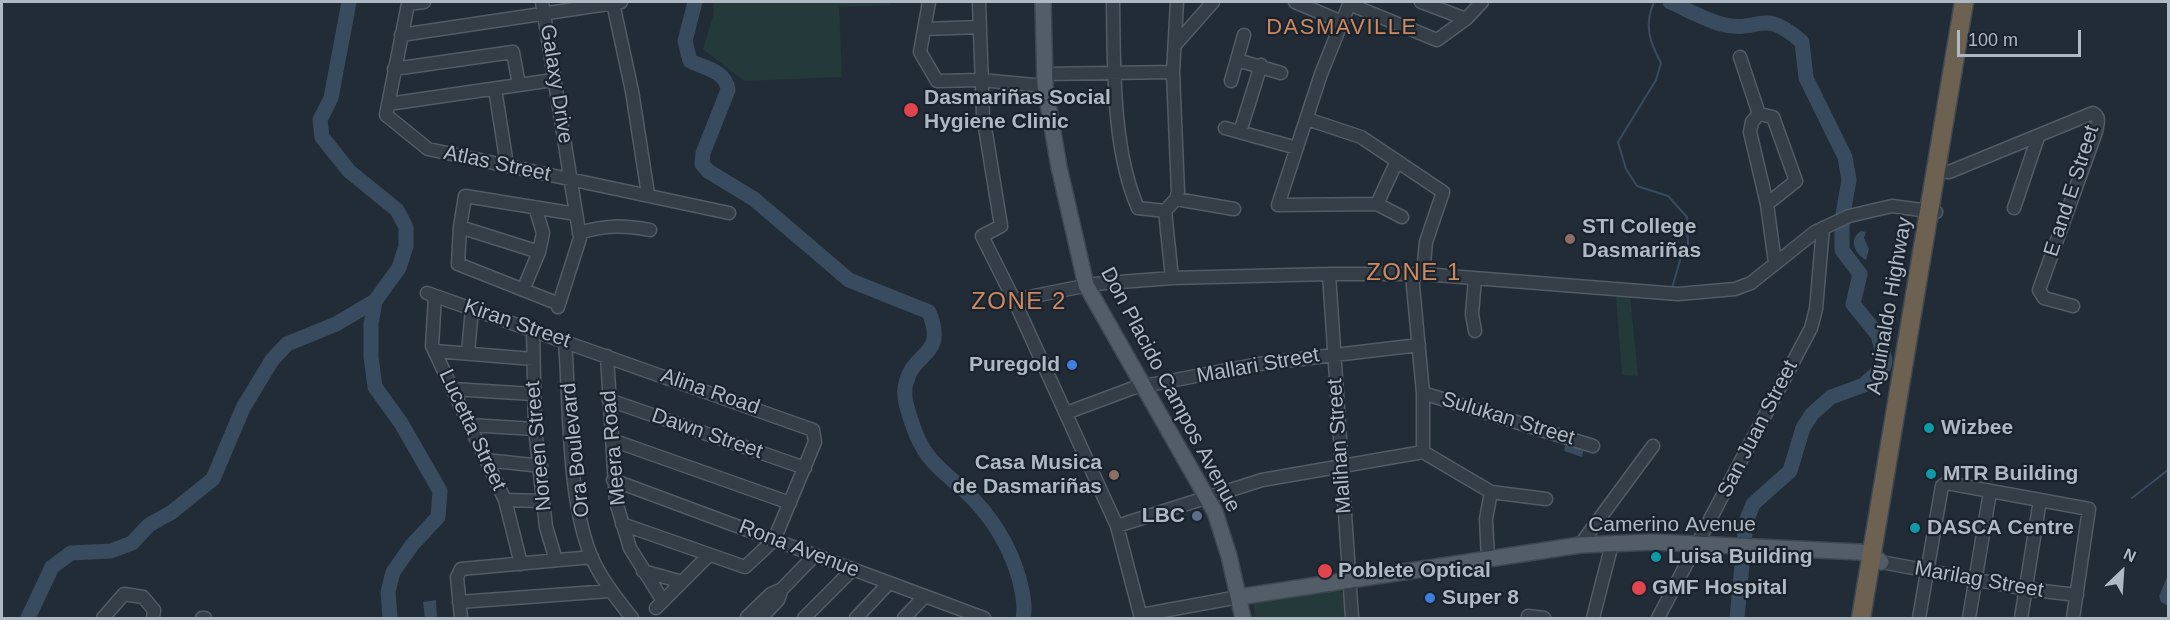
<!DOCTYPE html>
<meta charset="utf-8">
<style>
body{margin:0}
#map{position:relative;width:2170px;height:620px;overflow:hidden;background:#222c37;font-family:Helvetica,sans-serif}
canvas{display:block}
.frame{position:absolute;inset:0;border:3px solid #afb9c4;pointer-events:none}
.north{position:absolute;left:2092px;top:542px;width:60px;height:60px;-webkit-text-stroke:4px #1a232c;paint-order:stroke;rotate:25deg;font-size:16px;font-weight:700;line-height:24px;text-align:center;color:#afb9c4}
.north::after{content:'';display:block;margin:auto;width:21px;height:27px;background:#afb9c4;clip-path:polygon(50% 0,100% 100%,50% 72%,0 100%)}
.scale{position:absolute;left:1957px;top:30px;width:124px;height:27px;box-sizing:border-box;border:3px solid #afb9c4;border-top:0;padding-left:8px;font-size:18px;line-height:21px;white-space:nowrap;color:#afb9c4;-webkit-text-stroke:4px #1a232c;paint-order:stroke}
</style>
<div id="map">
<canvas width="2170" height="620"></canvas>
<div class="frame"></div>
<div class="north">N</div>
<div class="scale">100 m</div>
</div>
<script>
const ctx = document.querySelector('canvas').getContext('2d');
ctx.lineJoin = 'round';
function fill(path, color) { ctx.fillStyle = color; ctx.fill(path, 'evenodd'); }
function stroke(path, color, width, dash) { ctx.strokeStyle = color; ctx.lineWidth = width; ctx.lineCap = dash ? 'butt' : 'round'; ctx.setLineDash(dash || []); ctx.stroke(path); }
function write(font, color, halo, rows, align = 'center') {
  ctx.font = font + ' Helvetica,sans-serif'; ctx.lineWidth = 4.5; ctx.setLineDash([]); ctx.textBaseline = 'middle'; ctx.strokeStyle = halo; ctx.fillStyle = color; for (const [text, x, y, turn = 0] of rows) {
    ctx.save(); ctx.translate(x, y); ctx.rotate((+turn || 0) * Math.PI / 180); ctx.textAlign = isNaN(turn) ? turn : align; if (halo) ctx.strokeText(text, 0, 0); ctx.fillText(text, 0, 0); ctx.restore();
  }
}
fill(new Path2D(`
 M714,2H892L891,5L839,7L842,77L744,81L703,49L713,16Z
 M1630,296L1638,376L1622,375L1616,297Z
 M1336,590L1345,594L1348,618H1255L1253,603Z`), '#243939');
fill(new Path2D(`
 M1861,231L1866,232L1864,238L1869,249L1866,260C1855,254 1848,239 1861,231Z
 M1566,442L1584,448L1582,457L1564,451Z
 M2168,575V606L2161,602L2159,596Z
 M436,600L437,618H425L423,602Z`), '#384b5f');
stroke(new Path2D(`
 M1654,2C1644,24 1649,41 1661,63L1656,80L1618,142L1626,169L1637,186L1668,196L1687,217L1688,245L1681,257L1672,288
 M2132,498L2168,470`), '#384b5f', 2);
stroke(new Path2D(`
 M695,2L685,41L690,61C705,68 726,71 728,90L703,153L702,164L708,171L754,199L849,280L929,312C947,357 914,350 906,383C902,395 908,411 912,423C923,458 938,467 964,490C990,514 1009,544 1019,578C1022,590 1026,606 1023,618
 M1670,2C1686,9 1704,19 1721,24C1760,35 1760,5 1802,42L1806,78L1845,157L1849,180L1843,214
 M375,301L371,324V357L375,387L401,423L440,491L438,517L412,545L393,572L388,592L390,618
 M28,618L52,567L71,553L111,551L132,543L149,525L172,512L213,479L243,408L272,360L287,344L336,324L375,301L399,268L406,246V227L397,210L349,171L322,137L320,120L331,98L349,2
 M1737,618L1746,522L1753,504L1790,471L1803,428L1812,414L1831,397L1864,385L1884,366L1885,360L1878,335L1853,304L1860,274L1842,250V223`), '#384b5f', 15);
const minor = new Path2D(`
 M424,2L408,4L386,115L428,149L729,213
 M542,2L580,238L558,307
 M929,2L920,52L937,81L981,80L1045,86
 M979,2L983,115L1001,226L982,236L1014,300L1117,526L1141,618
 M1113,2C1114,64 1112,150 1138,208L1165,211L1172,278
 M1295,2L1342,22
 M1350,2L1321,74L1278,205L1377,204L1402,217
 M1421,2L1466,19
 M613,3L632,91L648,194
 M1349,4L1437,40L1466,19L1482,2
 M924,29L980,27
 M401,35L621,2
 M1175,45L1213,2
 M1740,57L1759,114L1773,117L1796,181L1767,204
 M1237,60L1281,73
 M394,69L513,52L519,85
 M1044,74L1173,72
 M1231,81L1244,35
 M495,89L507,165
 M388,104L553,80
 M1759,114L1752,122L1750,132L1767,204L1775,263
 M1307,119L1361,137L1443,192L1426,242L1423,274
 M1225,128L1297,148
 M1240,132L1261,65
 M1936,170L1949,172L2093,113C2101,117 2097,125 2096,132L2039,290L2044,298L2073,306
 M1176,199L1234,209
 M1377,204L1397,161
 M2014,208L2038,137
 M1165,211L1176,199L1178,192L1173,72L1177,2
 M460,227L539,252
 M579,233C605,225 623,225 650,230
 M1329,274L1352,618
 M1412,275L1423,393V452
 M523,290L539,252L543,233L536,210
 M427,293L813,430L815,442L774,540L745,567L622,524
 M435,296L432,346L505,500L521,564
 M1014,300L1094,284L1172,278L1329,274H1423L1678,294L1735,289L1751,283L1815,232L1849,216L1892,206L1936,212
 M559,304L458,264L460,227L465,196L576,214
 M533,330L535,429L546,527L556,560
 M1475,331L1472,314L1475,279
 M565,341C570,406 567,496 591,556C601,579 617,599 632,618
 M435,351L533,359
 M468,352L472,309
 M607,356L616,502L630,548L663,601
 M452,389L533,394
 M1423,393L1593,446
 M609,400L805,468
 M1066,413L1133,388L1259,364L1419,345
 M469,425L535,429
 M612,440L790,503
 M1423,452L1491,492L1486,519L1488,560
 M486,460L541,466
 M613,480L984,618
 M1491,492L1546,499
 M505,500L543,501
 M1117,526L1262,480L1423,452
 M1580,545L1653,446
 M1881,562L2026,589L2077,595
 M643,571L682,582
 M459,602L610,591
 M656,608L709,555
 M1141,615L1239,597
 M1528,616L1544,618
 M747,617L771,594L782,589L815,555
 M103,618L124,594L143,597L154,610L153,618
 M202,618H205
 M461,618L457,577L461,569L592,557
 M761,618L778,600L782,589
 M804,618L853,569
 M856,618L889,583
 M904,618L925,596
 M1593,618L1612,544
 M1658,618L1811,328L1816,309L1823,228
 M1919,618L1942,486L1947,483L2089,509L2073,618
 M1969,618L1990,492
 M2021,618L2040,500`);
const major = new Path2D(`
 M1043,2L1045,86L1059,167L1086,285L1215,512L1229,556L1243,618
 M1239,597L1580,545L1654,542L1859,552L1871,554L1881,562`);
const highway = new Path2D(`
 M1861,618L1964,2`);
stroke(minor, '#525c65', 15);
stroke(major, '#3e4751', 18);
stroke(highway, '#3f4952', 21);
stroke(minor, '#353e47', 12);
stroke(major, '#535d67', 15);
stroke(highway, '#6d6152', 18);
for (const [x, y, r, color] of [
 [911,110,8,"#e0444e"],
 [1570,239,6,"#8d6e63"],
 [1072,365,6,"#3f7fe0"],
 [1929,428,6,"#0f9aa8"],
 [1931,474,6,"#0f9aa8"],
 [1114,475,6,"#8d6e63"],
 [1197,516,6,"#5c6f8a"],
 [1915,528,6,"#0f9aa8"],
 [1656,557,6,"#0f9aa8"],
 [1325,571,8,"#e0444e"],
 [1639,588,8,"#e0444e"],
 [1430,598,6,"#3f7fe0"]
]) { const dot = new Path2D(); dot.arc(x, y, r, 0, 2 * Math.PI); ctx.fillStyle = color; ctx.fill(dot); stroke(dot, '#1a232c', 2); }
write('21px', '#afb9c4', '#1a232c', [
 ["Galaxy Drive",556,84,81],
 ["Atlas Street",497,164,12],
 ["E and E Street",2072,191,-72],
 ["Aguinaldo Highway",1890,306,-80],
 ["Kiran Street",517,324,19],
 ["Mallari Street",1258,366,-10],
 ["Don Placido Campos Avenue",1170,390,62],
 ["Alina Road",710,392,19],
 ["Sulukan Street",1508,419,17],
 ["San Juan Street",1758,429,-63],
 ["Lucetta Street",472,430,65],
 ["Dawn Street",707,434,19],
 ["Noreen Street",539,446,-95],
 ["Malihan Street",1340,446,-94],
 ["Meera Road",614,448,-95],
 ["Ora Boulevard",576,450,-96],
 ["Camerino Avenue",1672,525],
 ["Rona Avenue",799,549,21],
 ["Marilag Street",1979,580,10]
]);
write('bold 21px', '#afb9c4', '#1a232c', [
 ["Dasmariñas Social",924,98],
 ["Hygiene Clinic",924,122],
 ["STI College",1582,227],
 ["Dasmariñas",1582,251],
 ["Puregold",1060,365,"right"],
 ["Wizbee",1941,428],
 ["Casa Musica",1102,463,"right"],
 ["de Dasmariñas",1102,487,"right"],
 ["MTR Building",1943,474],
 ["LBC",1185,516,"right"],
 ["DASCA Centre",1927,528],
 ["Luisa Building",1668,557],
 ["Poblete Optical",1338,571],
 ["GMF Hospital",1652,588],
 ["Super 8",1442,598]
], 'left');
ctx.letterSpacing = '1.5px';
write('22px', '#cd8961', '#1a232c', [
 ["DASMAVILLE",1342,28]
]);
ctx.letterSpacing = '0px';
ctx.letterSpacing = '1.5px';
write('24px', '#cd8961', '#1a232c', [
 ["ZONE 1",1414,273],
 ["ZONE 2",1019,302]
]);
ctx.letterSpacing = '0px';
</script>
